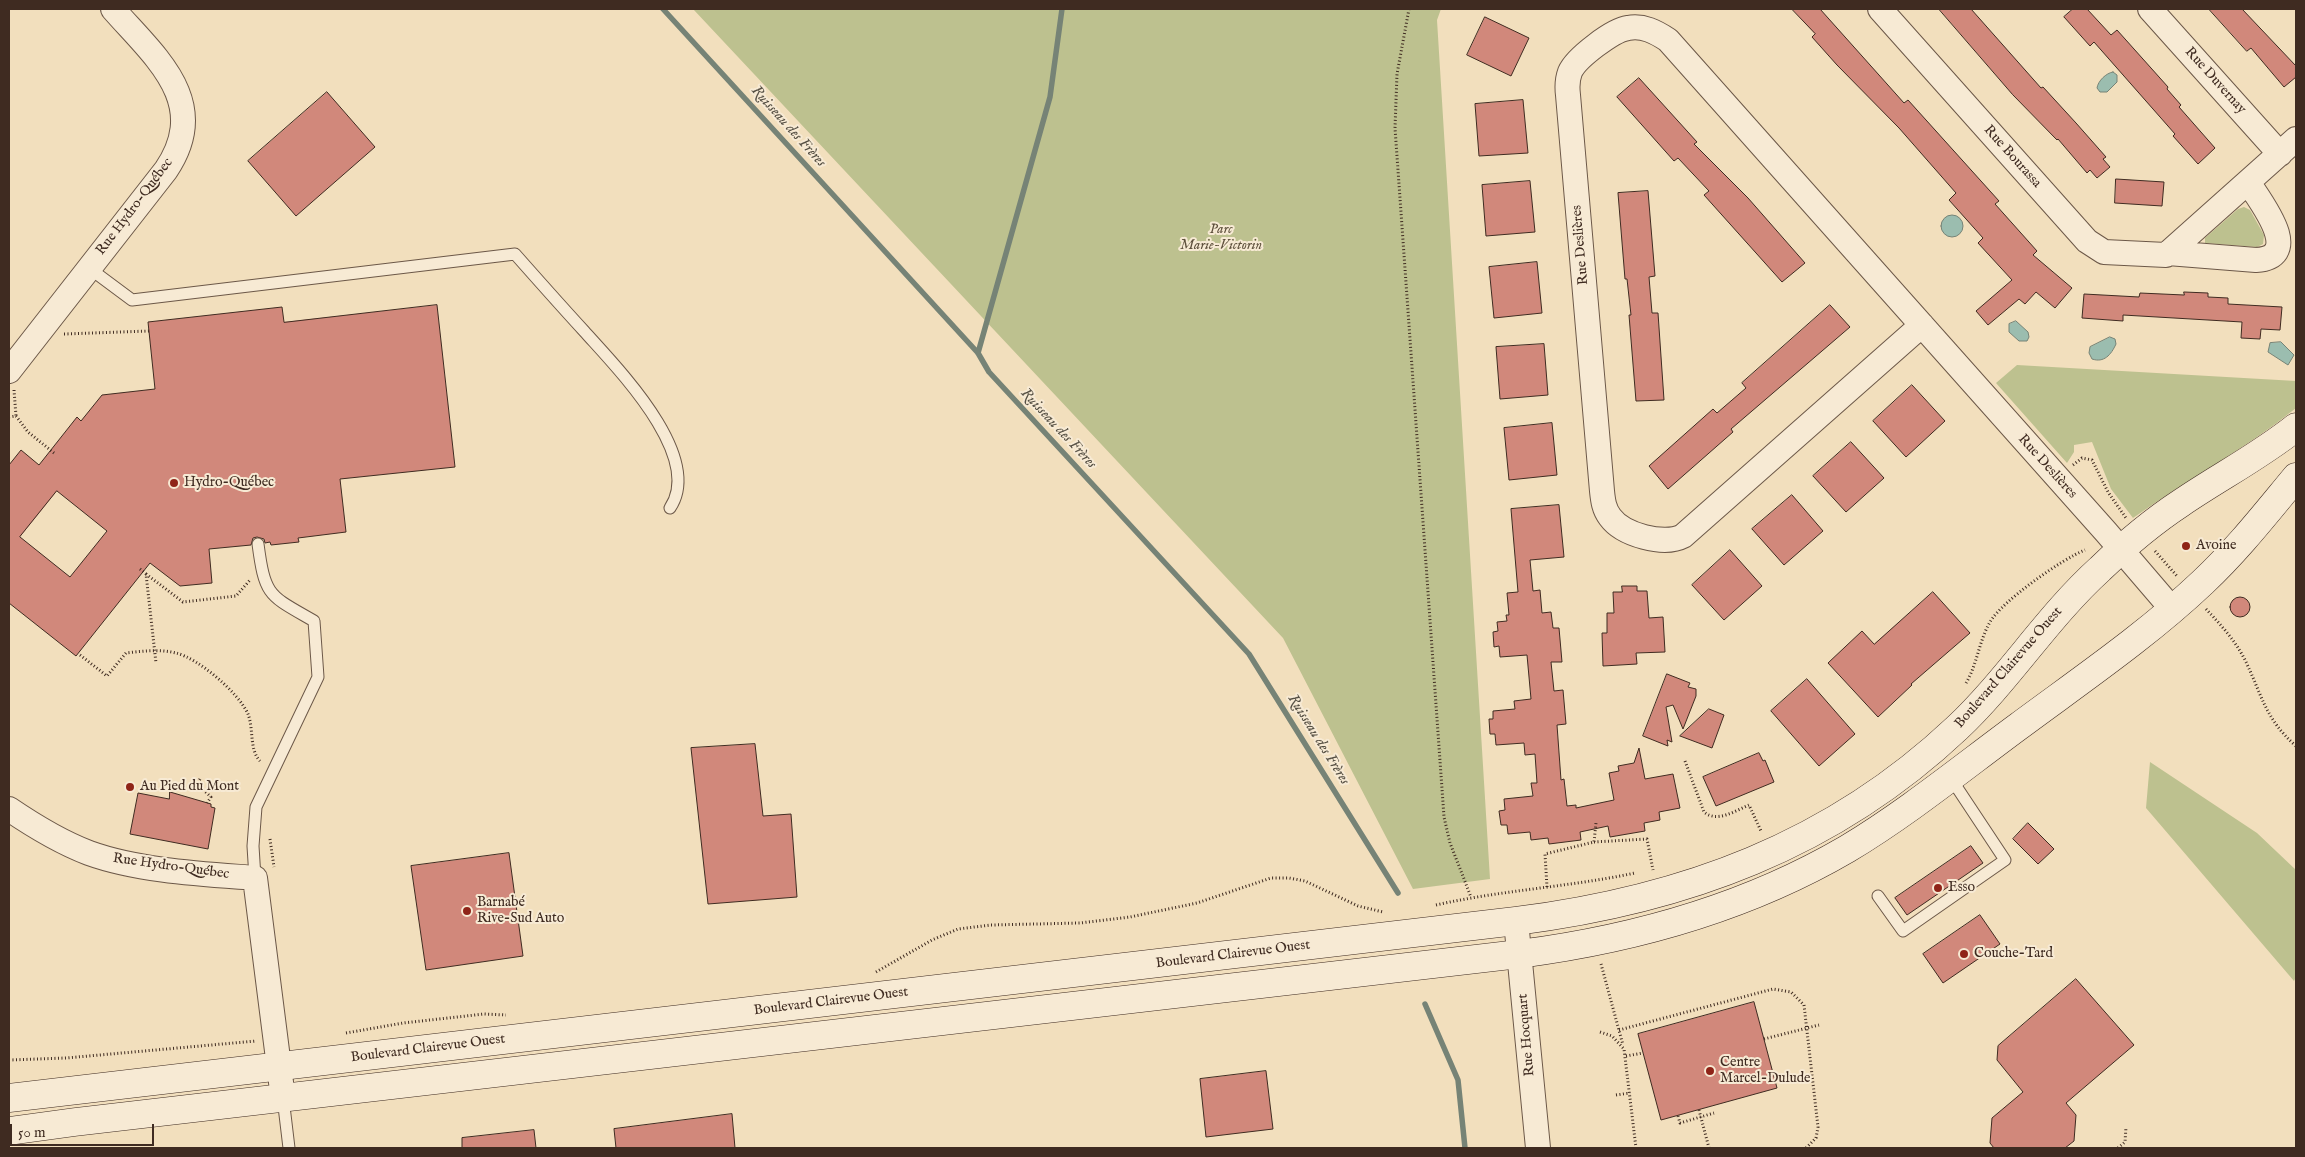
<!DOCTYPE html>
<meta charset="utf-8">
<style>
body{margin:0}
#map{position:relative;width:2305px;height:1157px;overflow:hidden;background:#f2dfbd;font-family:"IM FELL English",serif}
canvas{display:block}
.frame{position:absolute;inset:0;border:10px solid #3f2b21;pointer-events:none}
.scale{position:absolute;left:10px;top:1124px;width:144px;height:22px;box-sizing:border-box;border:2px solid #3f2b21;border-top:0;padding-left:6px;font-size:15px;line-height:18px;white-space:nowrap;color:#3f2b21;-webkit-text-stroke:4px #f7ead4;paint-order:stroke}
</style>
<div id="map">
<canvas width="2305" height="1157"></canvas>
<div class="frame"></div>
<div class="scale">50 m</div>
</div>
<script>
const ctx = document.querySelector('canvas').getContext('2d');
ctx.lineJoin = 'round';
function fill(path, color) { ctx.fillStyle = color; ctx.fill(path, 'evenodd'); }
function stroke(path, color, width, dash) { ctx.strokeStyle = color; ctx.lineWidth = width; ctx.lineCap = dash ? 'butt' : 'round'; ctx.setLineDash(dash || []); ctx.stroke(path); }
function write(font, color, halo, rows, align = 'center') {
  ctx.font = font + ' "IM FELL English",serif'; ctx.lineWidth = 4; ctx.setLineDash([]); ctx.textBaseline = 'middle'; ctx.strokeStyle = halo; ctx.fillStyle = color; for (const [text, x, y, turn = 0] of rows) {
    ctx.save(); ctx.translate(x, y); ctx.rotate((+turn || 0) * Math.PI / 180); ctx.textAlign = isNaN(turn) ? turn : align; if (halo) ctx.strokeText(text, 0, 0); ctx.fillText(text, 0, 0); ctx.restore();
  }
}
fill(new Path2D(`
 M693,9H1441L1437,20L1490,879L1413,889L1283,638Z
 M2244,207L2250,210L2264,235L2263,244L2257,247L2205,243V238L2238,209Z
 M2017,365L2296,381V408C2245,449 2187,480 2133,518L2111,489L2092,442L2074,445V452L2067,463L1996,383Z
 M2150,762L2257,833L2296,870V977L2294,981L2146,808Z`), '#bdc18f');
const water = new Path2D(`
 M2113,72L2117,75V82L2107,92H2100L2097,88C2098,81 2106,73 2113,72Z
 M1941 226a11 11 0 1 1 22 0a11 11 0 1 1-22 0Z
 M2016,321L2028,332L2029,337L2027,341H2019L2009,332V324Z
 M2110,337L2115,339L2116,344C2111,355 2104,363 2092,359L2089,353L2090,347Z
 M2281,342L2294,355L2288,365L2268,352L2270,343Z`);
fill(water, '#9bbdaf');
stroke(water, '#768376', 1);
stroke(new Path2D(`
 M663,9L978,353L989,372L1249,654L1398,893
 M978,353L1050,97L1062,9
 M1425,1004L1458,1080L1465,1148`), '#768376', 5.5);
const building = new Path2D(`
 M1792,9H1820L1904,103L1908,100L1999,201L1995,204L2037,251L2033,255L2072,288L2055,308L2036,292L2025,304L2019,299L1988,325L1976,311L2012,280L1978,243L1983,238L1949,200L1956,193L1899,128L1837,65L1812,37L1815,34Z
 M1939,9H1971L2041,88L2043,87L2076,123L2106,157L2103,159L2110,167L2097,178L2090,170L2087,173L2058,139L2057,140L2013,95Z
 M2073,9H2087L2111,35L2117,30L2168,87L2167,89L2181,105L2179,107L2215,148L2198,164L2173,136L2175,134L2094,42L2090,46L2064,17Z
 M2209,9H2242L2296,66V77L2284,87L2251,48L2247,51Z
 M1485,17L1529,38L1511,76L1467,55Z
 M1639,78L1697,142L1694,144L1748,198L1805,263L1782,282L1704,195L1709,191L1678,158L1674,161L1617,97Z
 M327,92L375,147L296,216L248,161Z
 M1523,100L1528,153L1479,156L1475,104Z
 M2116,179L2164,182L2162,206L2115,203Z
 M1530,181L1535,232L1486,236L1482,185Z
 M1648,191L1655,276L1649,277L1652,313H1658L1664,400L1636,401L1629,315H1631L1627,279H1625L1618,193Z
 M1537,262L1542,313L1494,318L1489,267Z
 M2184,292L2208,293V297L2228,298V304L2282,307L2280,330L2261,329L2260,339L2241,338L2242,322L2123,315V321L2082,318L2084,294L2139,297L2140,293L2184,295Z
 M437,305L455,467L340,479L346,532L298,538L299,542L271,545L270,542L265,543L264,539L257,537L253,538L251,545L209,549L212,583L180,586L150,563L76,656L9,603V465L21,450L39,465L77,417L81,421L102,395L155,389L148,322L282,307L284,322ZM57,491L107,531L70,577L20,537Z
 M1830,305L1850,327L1731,429L1733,432L1668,489L1649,466L1713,409L1717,413L1746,388L1742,383Z
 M1544,344L1548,395L1500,399L1496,347Z
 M1912,385L1945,421L1906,457L1873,421Z
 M1552,423L1557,475L1509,480L1504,428Z
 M1851,442L1884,478L1846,512L1813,476Z
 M1792,495L1823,531L1784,565L1752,529Z
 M1559,505L1564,557L1530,560L1533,591L1540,590L1542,613L1551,612L1553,628H1559L1562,662H1551L1554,691L1563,690L1566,724L1557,725L1561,780L1564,779L1567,806L1576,805V808L1614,800L1609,773L1619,771L1618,766L1634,763L1639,748L1645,779L1673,774L1680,808L1659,812L1660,820L1644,823L1645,831L1610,837L1608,826L1580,832L1581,840L1549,844L1548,838L1531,840L1530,832L1508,834L1507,825H1501L1499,811L1505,810L1504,799L1533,796L1531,783H1537L1535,754L1525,755L1524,743L1496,745L1495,734H1490L1489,719H1493V711L1515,709L1514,701L1531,699L1527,655L1500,657L1499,646L1494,647L1493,632L1498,631L1497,622L1507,621L1506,615H1509L1507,593L1518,592L1511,509Z
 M1730,550L1762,586L1724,620L1692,585Z
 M1622,586H1637V591H1647L1649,618L1663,617L1665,652L1636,653L1637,664L1603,666L1602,633H1607V613H1614L1613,592H1622Z
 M1933,592L1970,633L1911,684L1912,685L1878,717L1828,663L1862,631L1874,644Z
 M2230 607a10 10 0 1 1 20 0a10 10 0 1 1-20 0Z
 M1667,674L1690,683L1688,687L1696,689V696L1683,729L1673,705L1666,707L1672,742L1667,740L1668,746L1643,736Z
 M1807,679L1855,734L1819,766L1771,711Z
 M1709,709L1724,715L1712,748L1680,736Z
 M755,744L763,816L791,814L797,897L708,904L691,748Z
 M1759,753L1763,761L1765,760L1774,782L1716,806L1703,777Z
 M170,792L211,804V807L215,808L208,849L130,834L138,793L169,799Z
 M2028,823L2054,849L2038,864L2013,839Z
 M1971,846L1983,863L1907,915L1895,898Z
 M509,853L523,956L426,970L411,866Z
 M1980,915L2000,944L1943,983L1923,954Z
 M2076,979L2134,1045L2066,1103L2076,1115L2074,1141L2065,1148H1994L1990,1143L1992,1118L2023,1092L1997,1060L1998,1046Z
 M1754,1002L1777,1088L1661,1120L1638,1034Z
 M1266,1071L1273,1129L1206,1137L1200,1079Z
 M732,1114L735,1148H616L614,1129Z
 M534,1130L536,1148H462V1138Z`);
fill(building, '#d1887b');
stroke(building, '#3f2b21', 1);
const lane = new Path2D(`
 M89,268L132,300L515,254C538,280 561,306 584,331C616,367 705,456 670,508
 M255,878L253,846L256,807L318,677L314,621C269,595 265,597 258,544
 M1878,896L1903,931L2005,860L1950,777
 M283,1098L289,1148`);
const street = new Path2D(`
 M1880,9L2087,241L2104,252L2166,255L2296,139
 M2150,9L2280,154
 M2168,253L2256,260C2305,257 2260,201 2248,182
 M1922,325L1683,536C1664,546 1623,535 1610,517C1604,509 1603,501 1602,491L1568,95C1567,87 1567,80 1570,72C1576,58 1613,30 1628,28C1643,25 1656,32 1668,40L2106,532L2172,609
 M9,371L166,170C212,102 155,57 113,9
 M9,809C34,826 60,842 89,853C139,871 202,874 255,878L283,1098
 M1516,921L1538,1148`);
const secondary = new Path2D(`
 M9,1098L1516,921C1683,900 1832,846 1957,728C2009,679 2047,617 2100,569C2125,545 2152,522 2181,503C2219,477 2260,456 2296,427
 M9,1131L75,1122L1519,954C1635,939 1746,908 1847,849C1907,813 1962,768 2019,726C2081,680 2147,635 2203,582C2238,549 2266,513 2296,477`);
stroke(lane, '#6c5848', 13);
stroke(street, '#6c5848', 26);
stroke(secondary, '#3f2b21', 29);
stroke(new Path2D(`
 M1409,9L1397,74L1395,128L1444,817L1450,843L1471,897
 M64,334L149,331
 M14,390L16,416
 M9,417L16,416L28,432L54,453
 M2073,465L2082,458L2092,460L2108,492L2126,518
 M2155,551L2177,576
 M140,569L146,574L156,663
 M146,574L183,602L236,596L250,580
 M2206,609C2220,624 2234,639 2244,658C2262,694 2264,718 2296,746
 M80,655L107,676L126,653C143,651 160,649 176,653C198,658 239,693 248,714C254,730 249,749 260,761
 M1966,683C1977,665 1979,641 1990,622C2002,601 2062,559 2085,550
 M1685,761L1704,812C1717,823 1735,811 1749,805L1761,831
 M200,779L197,784L211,797L207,803
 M270,839L274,867
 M1594,842L1647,839L1653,870
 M1547,887L1545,854L1594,842L1596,823
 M1436,905C1502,890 1569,887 1635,873
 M1601,964L1623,1045
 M876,972L932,940L958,929L991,925L1080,923L1130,917L1197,903L1271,878H1289L1305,881L1358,906L1383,912
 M1619,1030L1773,989L1791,992L1804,1005L1818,1127L1816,1138L1806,1148
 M1600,1032L1612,1036L1624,1049L1636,1148
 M346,1033L403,1023L484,1014L506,1015
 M1764,1039L1819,1025
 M1626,1056L1643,1053
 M9,1060L66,1058L256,1041
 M1616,1095L1630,1093
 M1699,1110L1709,1148
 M1678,1116L1680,1123L1714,1113
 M2118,1148L2125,1142L2126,1127`), '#3f2b21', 3, [1, 2.5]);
stroke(lane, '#f7ead4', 11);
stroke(street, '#f7ead4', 24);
stroke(secondary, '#f7ead4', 28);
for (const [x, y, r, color] of [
 [174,483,5,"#8f2418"],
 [2186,546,5,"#8f2418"],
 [130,787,5,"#8f2418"],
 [1938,888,5,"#8f2418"],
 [467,911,5,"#8f2418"],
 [1964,954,5,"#8f2418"],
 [1710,1071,5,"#8f2418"]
]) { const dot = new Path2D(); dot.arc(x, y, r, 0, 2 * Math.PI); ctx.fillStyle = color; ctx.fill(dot); stroke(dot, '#f7ead4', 2); }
write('14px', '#3f2b21', '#f7ead4', [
 ["Rue Duvernay",2215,81,48],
 ["Rue Bourassa",2012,157,48],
 ["Rue Hydro-Québec",135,207,-53],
 ["Rue Deslières",1581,245,-95],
 ["Rue Deslières",2047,467,48],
 ["Boulevard Clairevue Ouest",2009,668,-49],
 ["Rue Hydro-Québec",171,867,8],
 ["Boulevard Clairevue Ouest",1233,955,-7],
 ["Boulevard Clairevue Ouest",831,1002,-7],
 ["Rue Hocquart",1527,1035,-95],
 ["Boulevard Clairevue Ouest",428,1049,-7]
]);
write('italic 14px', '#5e503c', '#f7ead4', [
 ["Parc",1221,230],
 ["Marie-Victorin",1221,246]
]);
write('14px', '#3f2b21', '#f7ead4', [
 ["Hydro-Québec",184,483],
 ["Avoine",2196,546],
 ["Au Pied du Mont",140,787],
 ["Esso",1948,888],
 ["Barnabé",477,903],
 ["Rive-Sud Auto",477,919],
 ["Couche-Tard",1974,954],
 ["Centre",1720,1063],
 ["Marcel-Dulude",1720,1079]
], 'left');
write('italic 15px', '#565044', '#f7ead4', [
 ["Ruisseau des Frères",788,127,48],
 ["Ruisseau des Frères",1058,429,47],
 ["Ruisseau des Frères",1318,740,58]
]);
</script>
